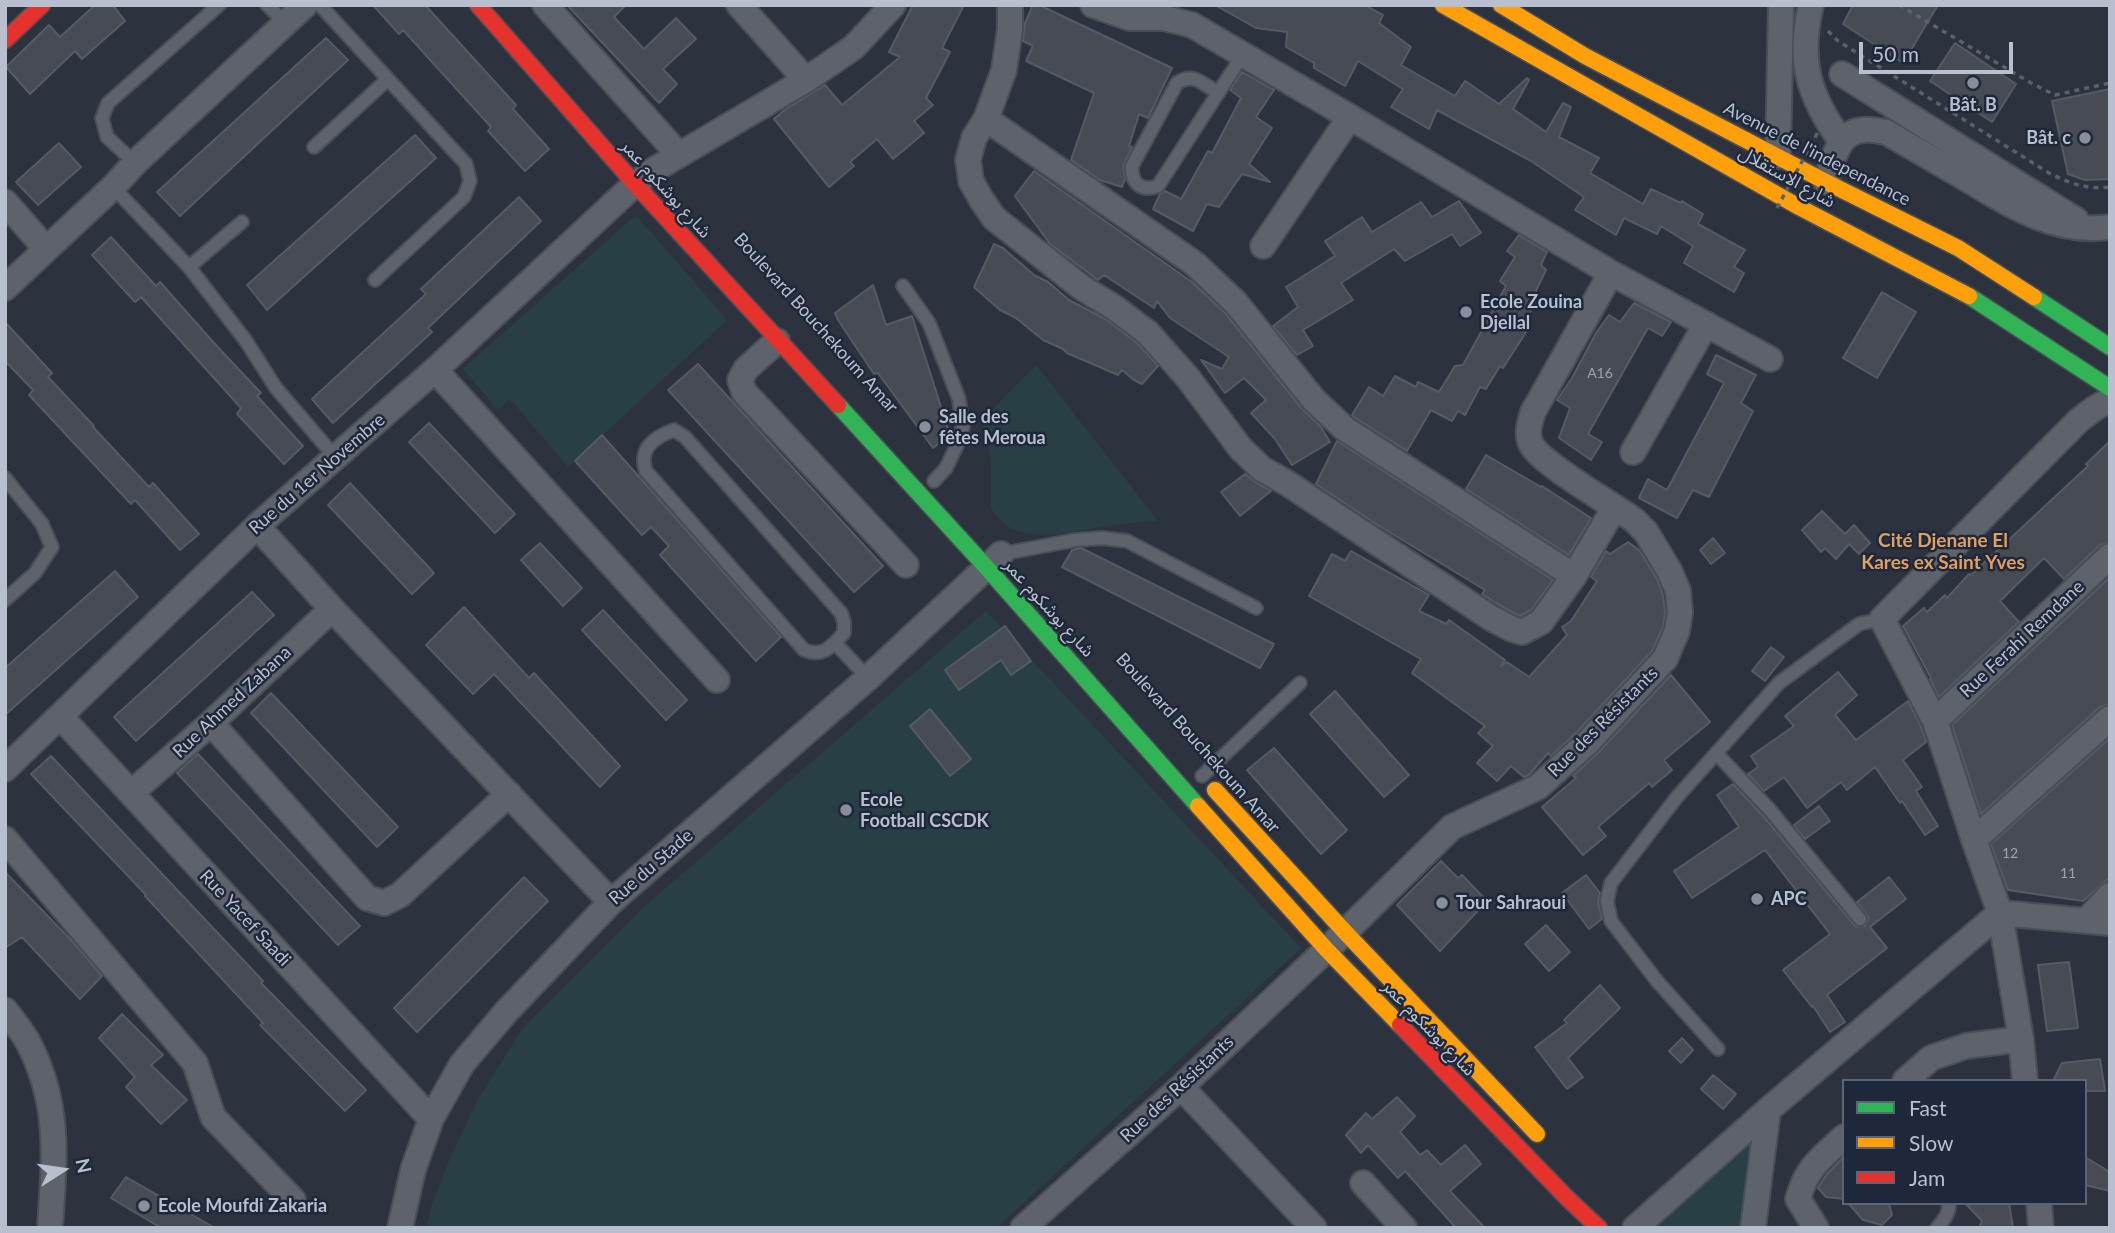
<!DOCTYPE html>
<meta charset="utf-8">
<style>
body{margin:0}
#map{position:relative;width:2115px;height:1233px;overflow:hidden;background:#2d333e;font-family:Lato,sans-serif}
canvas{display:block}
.frame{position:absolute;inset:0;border:7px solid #b8bfce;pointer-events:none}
.legend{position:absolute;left:1842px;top:1079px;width:245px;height:126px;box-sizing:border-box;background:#1f283a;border:2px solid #5c6475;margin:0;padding:9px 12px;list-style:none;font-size:21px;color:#b8bfce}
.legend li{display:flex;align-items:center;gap:14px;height:35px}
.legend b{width:35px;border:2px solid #5c6475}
.north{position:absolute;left:28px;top:1135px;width:70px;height:70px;-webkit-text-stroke:5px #1f283a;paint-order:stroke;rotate:78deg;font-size:19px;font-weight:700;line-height:28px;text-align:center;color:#b8bfce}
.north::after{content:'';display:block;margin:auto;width:24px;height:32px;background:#b8bfce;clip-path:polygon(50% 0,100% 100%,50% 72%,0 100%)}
.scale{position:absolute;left:1859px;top:42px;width:154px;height:32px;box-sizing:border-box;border:4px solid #b8bfce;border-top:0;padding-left:9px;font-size:21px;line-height:24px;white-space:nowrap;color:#b8bfce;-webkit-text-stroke:5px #1f283a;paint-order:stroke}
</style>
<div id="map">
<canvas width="2115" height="1233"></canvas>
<div class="frame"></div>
<ul class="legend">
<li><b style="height:9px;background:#30b455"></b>Fast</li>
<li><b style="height:9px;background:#ff9f0a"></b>Slow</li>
<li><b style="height:9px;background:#e5322d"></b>Jam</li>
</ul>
<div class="north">N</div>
<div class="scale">50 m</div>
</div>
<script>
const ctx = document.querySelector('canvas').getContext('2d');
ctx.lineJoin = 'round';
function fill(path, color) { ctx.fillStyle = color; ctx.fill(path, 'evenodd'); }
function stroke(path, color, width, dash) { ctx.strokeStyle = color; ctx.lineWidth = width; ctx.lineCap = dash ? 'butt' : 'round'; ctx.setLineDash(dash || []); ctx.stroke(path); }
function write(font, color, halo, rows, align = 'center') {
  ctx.font = font + ' Lato,"Noto Sans Arabic",sans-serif'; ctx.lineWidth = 5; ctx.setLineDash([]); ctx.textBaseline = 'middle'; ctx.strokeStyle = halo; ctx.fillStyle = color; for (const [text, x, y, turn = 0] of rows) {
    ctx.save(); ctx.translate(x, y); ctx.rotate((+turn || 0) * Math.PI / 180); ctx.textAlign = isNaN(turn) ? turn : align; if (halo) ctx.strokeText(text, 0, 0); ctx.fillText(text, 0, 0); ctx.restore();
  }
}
fill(new Path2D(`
 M636,215L727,320L568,467L510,399L498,410L463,369Z
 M1036,365L1158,521C1143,522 1128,523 1114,525C1086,529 1031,544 1006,525C1001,521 996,514 991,509V461L982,420Z
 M986,611L1301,948L996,1228H427L431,1207L451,1156L478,1099L523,1028L645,906Z
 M1750,1142L1740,1228H1651Z`), '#283f46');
const building = new Path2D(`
 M95,5H113L125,21L82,59L75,51L30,94L6,67L49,25L60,37Z
 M373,5H425L516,105L513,109L549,149L525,171L488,131L491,127L403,30L399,34Z
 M567,5H626L614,17L644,49L676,18L696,39L663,69L677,84L659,103Z
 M913,5H964L942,48L950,52L926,98L933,105L914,121L924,133L893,159L877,139L850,162L854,166L829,187L774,119L786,109L825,85L842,105L900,57L889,52Z
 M1033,5H1039L1172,68L1148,118L1139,114L1129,146L1132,147L1123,166L1125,179L1122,187L1100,180L1071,160L1094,93L1026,61L1033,46L1023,41L1025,23Z
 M1215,5H1365L1383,15L1379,23L1411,47L1401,65L1455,96L1465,81L1499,104L1527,78L1529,80L1513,109L1546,132L1563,103L1571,107L1559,137L1599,158L1590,173L1643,204L1651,189L1681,203L1682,201L1703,214L1698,224L1745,250L1734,267L1744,273L1734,292L1684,263L1693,246L1661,226L1657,234L1624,218L1616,235L1575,210L1584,197L1531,161L1437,110L1429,129L1391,107L1403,89L1358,61L1345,86L1314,68V63L1286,47L1287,32L1256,28Z
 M1853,5H1938L1903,63L1843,24Z
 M326,38L348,60L180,216L157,192Z
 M1955,43L2016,84L1992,122L1930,81Z
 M1242,72L1274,90L1256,117L1272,128L1249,164L1270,182L1242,174L1219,207L1207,204L1193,231L1153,209L1160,194L1165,191L1181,199L1208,151L1212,153L1241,98L1230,90Z
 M2110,89V179L2085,180L2068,174L2052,101Z
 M415,135L436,158L267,310L247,285Z
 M59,143L81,167L38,205L16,182Z
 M1034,171L1192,282L1225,313L1302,409L1321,427L1330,442L1292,465L1275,439L1251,413L1266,400L1244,378L1225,393L1201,360L1222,369L1229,357L1170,318L1157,301L1154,308L1104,275L1098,280L1050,244L1015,196Z
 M519,197L541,221L428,328L432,332L333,423L312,399L426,294L421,289Z
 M1459,201L1481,233L1460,246L1452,234L1405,261L1394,249L1341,283L1353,300L1303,330L1313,346L1297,355L1273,326L1298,307L1286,287L1335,256L1325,241L1362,217L1372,232L1421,202L1432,217Z
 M1519,235L1547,252L1541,265L1546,270L1533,297L1537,301L1524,322L1530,326L1503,368L1500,366L1486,389L1480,387L1465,415L1458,411L1452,421L1431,410L1407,451L1354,417L1352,415L1369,387L1383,396L1395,376L1416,387L1418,382L1439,392L1455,366L1463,365L1506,286L1500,281L1515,257L1507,251Z
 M111,237L156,286L160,282L214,343L261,393L257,396L303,446L284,464L237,414L241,408L141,297L135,302L92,255Z
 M994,244L1003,248L1034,275L1048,282L1069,300L1107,320L1138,344L1158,366L1142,384L1134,380L1122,370L1118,375L1067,353L1063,349L1043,340L1016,318L1000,310L974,287Z
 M873,285L886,325L912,316L950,435L933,448L878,373L874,374L838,320L835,313Z
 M1882,292L1916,312L1877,378L1843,358Z
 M1634,303L1671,322L1662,336L1648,328L1588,434L1602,442L1591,460L1559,438L1570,408L1557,400L1572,378L1596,333L1609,315L1620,322Z
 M5,322L52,373L48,377L94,426L93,427L149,487L153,483L199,534L180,550L135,500L131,504L29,395L33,390L5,361Z
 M1716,355L1756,375L1741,403L1753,411L1709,497L1693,490L1677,518L1639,498L1648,479L1667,490L1724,383L1707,374Z
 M698,364L883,566L854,592L668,390Z
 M429,423L515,514L495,533L409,442Z
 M602,435L781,637L756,661L660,555L669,546L651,527L642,535L575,461Z
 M1337,441L1553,580L1531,610L1520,616L1499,605L1482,594L1485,590L1376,524L1316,484Z
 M2110,441V542L2100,545L2064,579L2044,558L2000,601L2019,622L1939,697L1930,679L1931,678L1903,626L1924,608L1927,612L1945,595L1947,598L1969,574L1971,575L2088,466L2086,464Z
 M1486,455L1541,487L1542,486L1591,518L1569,555L1466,489Z
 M1245,474L1255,482L1271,491L1240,516L1221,492Z
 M350,483L434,573L412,594L328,505Z
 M1822,511L1845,534L1854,525L1870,543L1859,554L1849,544L1836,559L1825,548L1821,552L1802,530Z
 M1713,538L1725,553L1711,564L1700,550Z
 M1628,542L1639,550L1657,579L1663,595L1665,612L1663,627L1652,651L1577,732L1551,756L1548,753L1529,775L1524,777L1511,766L1497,781L1477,763L1493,746L1478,733L1485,726L1412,673L1421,659L1309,596L1332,554L1345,561L1351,551L1429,595L1419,611L1446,624L1449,620L1505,660L1501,666L1507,662L1529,677L1567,635L1562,627L1571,621L1597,581L1591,577L1606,551L1610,554Z
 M540,543L582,588L563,606L521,560Z
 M1081,548L1171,593L1274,644L1260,668L1062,567L1072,550Z
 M115,571L138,597L5,715V668Z
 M2110,577V704L2100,707L1981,814L1952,725Z
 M252,592L274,615L136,741L114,717Z
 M464,607L529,678L534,673L620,766L600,787L494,674L473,694L426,645Z
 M603,610L687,700L666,720L582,630Z
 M1005,626L1031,661L1011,675L1001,660L959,690L945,670Z
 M1771,647L1784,657L1765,681L1752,671Z
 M1838,672L1857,695L1835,715L1856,740L1908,701L1921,727L1926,742L1903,760L1922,787L1916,791L1938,826L1925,835L1902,801L1900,803L1875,767L1847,790L1841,782L1807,808L1784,777L1764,791L1748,774L1758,767L1751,756L1794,726L1785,716Z
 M1671,675L1710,722L1664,760L1672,770L1652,787L1649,783L1598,827L1606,836L1583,855L1542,807L1576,778L1573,776L1598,753Z
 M1335,691L1409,775L1384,797L1310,714Z
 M271,693L398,827L377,847L251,713Z
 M930,709L971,759L950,776L910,726Z
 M2110,738V877L2083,901L2008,890L1991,844Z
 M1274,748L1347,830L1321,854L1247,770Z
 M198,754L360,926L338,945L177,773Z
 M51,756L263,981L261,983L366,1090L345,1111L260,1025L263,1023L145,896L146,895L31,774Z
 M1733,784L1763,816L1856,927L1865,926L1869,918L1857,902L1889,877L1906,899L1870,927L1887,948L1827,995L1845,1022L1830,1032L1813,1006L1812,1007L1783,970L1830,934L1765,850L1692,898L1674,871L1739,827L1717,795Z
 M1819,806L1830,821L1805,839L1794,825Z
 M1441,861L1458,878L1462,875L1487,901L1440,951L1397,905Z
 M5,872L72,941L102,976L80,999L22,937L5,948Z
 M1586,875L1600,893L1598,902L1602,919L1589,929L1562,893Z
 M524,877L548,901L417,1032L394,1008Z
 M1546,925L1570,952L1549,971L1525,944Z
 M2069,962L2078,1028L2047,1031L2038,965Z
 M1600,985L1620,1008L1568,1058L1583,1077L1567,1089L1535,1047L1567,1023L1564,1020Z
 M122,1014L163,1055L151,1065L187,1100L161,1124L126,1087L135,1077L99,1038Z
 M1682,1038L1693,1050L1681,1063L1669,1051Z
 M2100,1059L2105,1091H2085V1081H2053L2062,1063Z
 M1713,1075L1736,1094L1723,1109L1701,1089Z
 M1397,1097L1415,1116L1400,1132L1420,1155L1427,1150L1441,1165L1465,1145L1481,1164L1450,1191L1485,1228H1456L1405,1171L1398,1178L1368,1145L1361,1153L1346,1135L1366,1113L1372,1119Z
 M1844,1157V1199L1826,1197L1818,1188L1819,1186L1827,1174Z
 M2085,1157L2110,1172V1191L2085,1185Z
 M126,1177L215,1228H161L111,1198Z
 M1848,1203H1889L1892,1215L1882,1225L1863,1220Z
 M1965,1203H2009L2013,1228H1979L1982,1221Z`);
fill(building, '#464b54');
stroke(building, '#555b65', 2);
const lane = new Path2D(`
 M267,5L287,24
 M320,5L466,164L470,181L464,197L375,280
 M1218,93C1203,84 1194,72 1177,83L1132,166C1131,184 1142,192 1158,186L1244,53
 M314,147L388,79
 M135,163L107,137L102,118L108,103L219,5
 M113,187L189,267L246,341L276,388L335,457
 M189,267L242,222
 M903,286L929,323L959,399L963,427L959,441L946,468L934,481
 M674,430L685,437L841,613L844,622V633C832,646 823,658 804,650L646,471C638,449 654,437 674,430Z
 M5,478L42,524L52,547L35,573L5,600
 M1001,554L1075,540L1102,538L1127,541L1256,608
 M835,643L868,678
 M1716,753L1770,810L1860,919
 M1202,776L1300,683
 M1718,1049L1657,981L1611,921L1607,901L1611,883L1677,797L1779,683L1859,624L1882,619
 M1937,1228C1943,1221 1950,1213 1949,1203`);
const street = new Path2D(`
 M545,5L679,155
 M1010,5V29L1004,70L986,119L974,138L968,160L971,181L981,199L994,218L1081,287L1115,308L1148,333L1188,378L1241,449L1262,469L1287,483L1491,618L1512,629L1522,632L1541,622L1574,576L1615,507
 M1093,5L1130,18H1164L1192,25L1350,117
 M1811,5C1798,61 1808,95 1841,141
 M1842,74L2076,220
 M806,80L854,47L893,5
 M986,119L1195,264L1236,303L1314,400L1345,429L1574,576
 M1778,156L1781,5
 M1826,182C1833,161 1837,132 1863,130C1871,129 1879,131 1886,132C1913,148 1939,163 1965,178C2010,205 2056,235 2110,227
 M5,202L46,249
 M1263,246L1350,117L1611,273L1770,359
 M5,288L113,187L135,163L305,5
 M777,341L746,369L740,380L744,392L906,565
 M435,370L717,680
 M1633,452L1706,324
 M257,526L332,609L611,902
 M60,716L431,1119
 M1935,721L2110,556
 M211,723L367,898L384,903L400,895L509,794
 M5,769L257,526L435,370L635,184L652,171L806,80L739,5
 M131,793L211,723L332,609
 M5,839L195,1063L213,1117L293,1200
 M1974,840L2110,718
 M2086,921L2110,895
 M5,1010C14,1022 24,1033 30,1046C61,1108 54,1162 50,1228
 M1905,1081L1931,1058L1966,1046L2021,1039
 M2025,1081L2021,1039L2000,913L1974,840L1935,721L1882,619L2078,421L2095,408L2110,400
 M1181,1087L1314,1228
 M1363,1183L1404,1228
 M2039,1203L2041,1228
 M400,1228L413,1170L431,1119L462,1064L506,1012L611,902L868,678L1001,554
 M1023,1228L1181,1087L1345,932L1452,827L1538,787L1587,743L1665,659L1677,631L1680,612L1678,591L1670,572L1646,532L1634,520C1612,504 1541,464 1531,444C1526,433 1530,422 1533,412L1611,273
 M1635,1228L1768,1110L2000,913L2110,923
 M1753,1228L1768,1110
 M1816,1228L1798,1199C1806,1168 1821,1158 1844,1137`);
const fast = new Path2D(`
 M1969,296L2110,388
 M2034,297L2110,347
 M838,405L987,568L1198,806`);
const slow = new Path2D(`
 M1443,5L1799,207L1969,296
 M1501,5L1585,56L1826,182L1958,248L2034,297
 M1215,790L1345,932L1537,1134
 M1198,806L1326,949L1400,1025`);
const jam = new Path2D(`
 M478,5L635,184L838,405
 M5,40L42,5
 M1400,1025L1567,1198L1599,1228`);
stroke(lane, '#4a4e56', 16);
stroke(street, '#4a4e56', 28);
stroke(fast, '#4a4e56', 19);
stroke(slow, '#4a4e56', 19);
stroke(jam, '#4a4e56', 19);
stroke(new Path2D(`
 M1899,5L2031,83L2055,95L2110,83
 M1828,31L1838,41L2049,173C2069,183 2087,190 2110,187`), '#5b6168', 3.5, [5, 5]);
stroke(lane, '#5e626b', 12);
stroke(street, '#5e626b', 24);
stroke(fast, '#30b455', 16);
stroke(slow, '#ff9f0a', 16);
stroke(jam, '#e5322d', 16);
stroke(new Path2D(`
 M1777,208L1819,130`), '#5b6168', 3.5, [5, 5]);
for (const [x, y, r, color] of [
 [1973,83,7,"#878e9c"],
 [2085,138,7,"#878e9c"],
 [1466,312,7,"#878e9c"],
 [925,427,7,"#878e9c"],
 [846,810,7,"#878e9c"],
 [1757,899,7,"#878e9c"],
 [1442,903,7,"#878e9c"],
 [144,1206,7,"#878e9c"]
]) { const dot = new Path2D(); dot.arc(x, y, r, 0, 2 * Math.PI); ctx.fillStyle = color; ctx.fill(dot); stroke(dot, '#1f283a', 2.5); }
write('14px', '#9ca2b0', null, [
 ["A16",1600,373],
 ["12",2010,853],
 ["11",2068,873]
]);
write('bold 18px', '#b8bfce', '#1f283a', [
 ["Bât. B",1973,105,"center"],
 ["Bât. c",2071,138,"right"],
 ["Ecole Zouina",1480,302],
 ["Djellal",1480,323],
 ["Salle des",939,417],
 ["fêtes Meroua",939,438],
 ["Ecole",860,800],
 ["Football CSCDK",860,821],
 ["APC",1771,899],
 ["Tour Sahraoui",1456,903],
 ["Ecole Moufdi Zakaria",158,1206]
], 'left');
write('18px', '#b8bfce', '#1f283a', [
 ["Avenue de l'independance",1817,154,27],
 ["شارع الاستقلال",1787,177,29],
 ["شارع بوشكوم عمر",666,189,48],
 ["Boulevard Bouchekoum Amar",816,323,48],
 ["Rue du 1er Novembre",317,474,-41],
 ["شارع بوشكوم عمر",1049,608,48],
 ["Rue Ferahi Remdane",2022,639,-43],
 ["Rue Ahmed Zabana",232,702,-43],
 ["Rue des Résistants",1603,722,-45],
 ["Boulevard Bouchekoum Amar",1198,743,48],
 ["Rue du Stade",651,867,-41],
 ["Rue Yacef Saadi",245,918,47],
 ["شارع بوشكوم عمر",1429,1028,46],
 ["Rue des Résistants",1177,1089,-43]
]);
write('bold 19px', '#dfa062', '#1f283a', [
 ["Cité Djenane El",1943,541],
 ["Kares ex Saint Yves",1943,563]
]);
</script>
